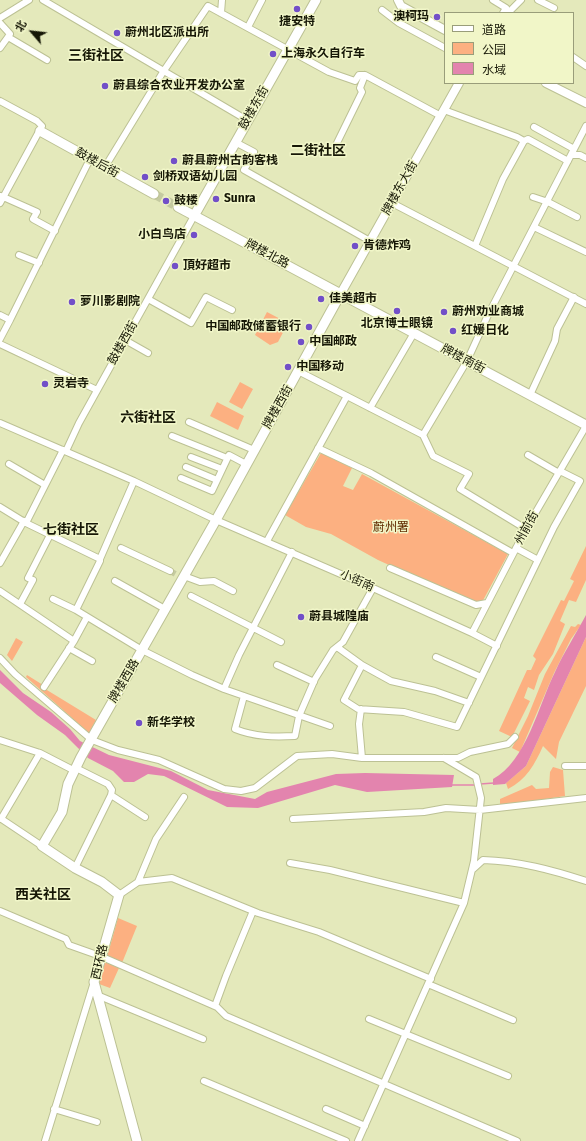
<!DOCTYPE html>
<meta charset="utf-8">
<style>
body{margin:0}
#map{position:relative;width:586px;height:1141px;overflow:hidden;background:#e4e9bb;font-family:"Fira Sans","Noto Sans SC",sans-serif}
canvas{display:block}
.legend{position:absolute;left:444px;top:12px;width:130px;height:72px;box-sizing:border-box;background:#f1f6c8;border:1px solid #999d7a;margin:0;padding:5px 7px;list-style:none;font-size:12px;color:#161706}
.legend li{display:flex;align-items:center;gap:8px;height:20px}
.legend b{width:20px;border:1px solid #999d7a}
.north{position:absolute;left:12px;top:12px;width:40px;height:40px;-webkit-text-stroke:3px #f1f6c8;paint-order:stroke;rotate:298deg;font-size:11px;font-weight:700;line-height:16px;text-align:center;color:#161706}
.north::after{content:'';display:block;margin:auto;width:14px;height:18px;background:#161706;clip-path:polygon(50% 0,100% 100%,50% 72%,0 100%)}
</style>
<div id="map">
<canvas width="586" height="1141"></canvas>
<ul class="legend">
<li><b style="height:5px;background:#fff"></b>道路</li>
<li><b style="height:11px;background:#fcb081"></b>公园</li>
<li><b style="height:11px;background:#e384ae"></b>水域</li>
</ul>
<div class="north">北</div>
</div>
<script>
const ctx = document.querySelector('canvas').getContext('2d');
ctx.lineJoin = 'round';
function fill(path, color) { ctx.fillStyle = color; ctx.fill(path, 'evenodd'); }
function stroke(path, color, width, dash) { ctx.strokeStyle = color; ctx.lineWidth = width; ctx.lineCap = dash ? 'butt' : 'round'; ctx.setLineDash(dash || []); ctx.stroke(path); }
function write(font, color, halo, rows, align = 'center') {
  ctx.font = font + ' "Fira Sans","Noto Sans SC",sans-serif'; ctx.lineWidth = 3; ctx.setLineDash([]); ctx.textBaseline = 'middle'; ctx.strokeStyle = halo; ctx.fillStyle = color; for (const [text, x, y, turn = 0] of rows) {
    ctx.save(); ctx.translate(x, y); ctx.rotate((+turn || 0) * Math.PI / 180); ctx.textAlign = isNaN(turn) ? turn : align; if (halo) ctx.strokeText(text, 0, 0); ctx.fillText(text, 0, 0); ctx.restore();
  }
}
fill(new Path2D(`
 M267,312L288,323L278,342L270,345L255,335Z
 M240,382L253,389L242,409L229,402Z
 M217,402L244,416L238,430L210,416Z
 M321,453L352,468L343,486L353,490L362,474L508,554L480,606L378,560L331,534L306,527L285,515Z
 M586,546V580L576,602L569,600L560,621L565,624L553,654L539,675L534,690L528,687L524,698L530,701L512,737L499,731L527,670H531L536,659L533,656L561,600L564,601L574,581L570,579Z
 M578,624L581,625L571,639L554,673L520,752L512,748L528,716L545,674L571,626L575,627Z
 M586,637V686L559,742L556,759L543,746C535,764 526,780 508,789L506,783L526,766Z
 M16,638L23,642L12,661L7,655Z
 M27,675L43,685L42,687L96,720L89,733L26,677Z
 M553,767L563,770L565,796L500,806V799L532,785L536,789L549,788L550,772Z
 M118,918L137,926L122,963L107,957Z
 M105,962L119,968L110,988L99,984Z`), '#fcb081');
fill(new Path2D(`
 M586,615V637L526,766L505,784L493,785V779C526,762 539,704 555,672C564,652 576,634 586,615Z
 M0,670L23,693L51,712L70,729L80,741L109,755L171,771L208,790L255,799L267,792L336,774L365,773L454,775L452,787L367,792L335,785L258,808L227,807L164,776L148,774L134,782H124L113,771L88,758L65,735L37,715L0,683Z`), '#e384ae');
stroke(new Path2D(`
 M480,784L494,783
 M452,785H476`), '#e384ae', 1.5);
stroke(new Path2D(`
 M170,571L177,575`), '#c5caa0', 6, [6, 3]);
stroke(new Path2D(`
 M154,194L178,207`), '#c5caa0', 9, [9, 4.5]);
const minor = new Path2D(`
 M43,0L247,120
 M493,0L506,8L503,13
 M538,0L554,8
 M382,10L399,23L445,48
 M509,12L521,0
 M221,13L222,0
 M0,18L29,0
 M0,23L10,34L8,37
 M248,27L262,0
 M0,48L8,37L47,60
 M573,57L586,66
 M0,101L37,121L42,126L0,203
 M444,110L517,137L524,141L503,179L475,246
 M534,127L574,149
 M524,141L528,139L568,161
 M235,142L254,152L244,170L370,241
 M336,145L362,92L360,88L365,75
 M571,155H580L586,158
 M105,167L163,72L208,6L329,72L355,81L359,75H365L441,116
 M1,196L37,212L33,219L55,231
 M533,197L548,202L577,217
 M392,203L586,304
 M534,227L586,252
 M19,255L39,263
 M148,299L191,323L206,297L232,310
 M0,315L10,320L90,159
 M0,339L10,320
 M125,340L148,353
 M0,344L97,390
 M298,371L423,435L433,456L469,474L460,489L526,529
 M530,395L555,341L557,329L574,297
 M370,408L414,333
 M189,422L254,450
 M0,423L134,481L216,520L373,588L472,633L497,646
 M423,435L467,361L488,315L586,126
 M172,436L227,458
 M318,448L371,473L513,553
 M66,451L79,423L194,216
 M528,455L559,473
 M191,457L222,469
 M9,464L45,485
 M186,467L217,480
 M181,478L212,491L229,455L246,464
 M0,507L26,523L100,559V561L76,610L142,650L192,675L224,689L330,726
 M26,523L63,450
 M267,541L347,396
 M121,548L170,571
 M516,548L538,560
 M100,559L134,481
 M0,563L24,521
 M390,568L476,605L487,603
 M184,576L200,582L214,581L233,591
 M115,581L165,609
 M0,591L74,641L87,617
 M191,596L281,642
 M53,599L76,610
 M20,604L33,580L28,578L50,535
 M472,633L526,529L586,426
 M337,647L362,665L344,700L358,709L404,712L457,727L554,527L580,481L560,471
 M69,648L92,661
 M436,657L481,677
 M0,658L15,674L92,740L118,750L159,760L224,789L241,791L255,788L297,756L332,754L362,758H458L470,752L508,744L515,737
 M277,665L314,682
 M362,665L391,681L435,691L469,703
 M44,687L74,641
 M224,689L239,655L292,552
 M244,696L235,729C255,737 274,737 295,736L299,716L315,679L333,650L343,642L373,588
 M361,709L359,724L362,758
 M0,740L40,753L75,771
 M565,766H586
 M76,768L108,784L112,790L111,795L145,817
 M0,818L42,846
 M1,819L40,753
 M293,819L424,812L446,808L480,810L586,798
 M290,863L330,870L464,903
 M75,868L111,795
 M472,870L483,860C519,861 552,870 586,881
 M138,882L156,839L184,797
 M119,895L138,882L172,878L258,913L319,932L431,979
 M0,911L66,939L69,945L100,956L217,1007L226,1016L517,1141
 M428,984L513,1020
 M97,995L203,1039
 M215,1006L226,976L253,911
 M369,1019L508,1076
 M204,1081L346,1141
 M54,1109L97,1122
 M326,1109L365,1126
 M45,1141L94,982
 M358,1141L464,903L474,861L481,798L476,777L444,758`);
const tertiary = new Path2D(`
 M398,0L401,6L445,30
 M546,83L586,103
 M341,293L459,83`);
const secondary = new Path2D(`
 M40,131L154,194
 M178,207L586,425
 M194,216L316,0
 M137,1141L94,982L119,895L102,882L75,868L42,846L62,812L68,784L81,757L216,520L341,293`);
stroke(minor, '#bcc194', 8);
stroke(tertiary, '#bcc194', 10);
stroke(secondary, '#bcc194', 11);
stroke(minor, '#fff', 6);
stroke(tertiary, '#fff', 8);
stroke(secondary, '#fff', 9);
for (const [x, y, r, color] of [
 [297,9,4,"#724fc8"],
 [437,17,4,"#724fc8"],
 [117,33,4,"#724fc8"],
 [273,54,4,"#724fc8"],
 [105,86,4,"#724fc8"],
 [174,161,4,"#724fc8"],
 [145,177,4,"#724fc8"],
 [216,199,4,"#724fc8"],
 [166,201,4,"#724fc8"],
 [194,235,4,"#724fc8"],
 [355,246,4,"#724fc8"],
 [175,266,4,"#724fc8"],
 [321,299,4,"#724fc8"],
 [72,302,4,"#724fc8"],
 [397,311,4,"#724fc8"],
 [444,312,4,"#724fc8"],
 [309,327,4,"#724fc8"],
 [453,331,4,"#724fc8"],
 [301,342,4,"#724fc8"],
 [288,367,4,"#724fc8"],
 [45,384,4,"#724fc8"],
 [301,617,4,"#724fc8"],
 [139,723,4,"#724fc8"]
]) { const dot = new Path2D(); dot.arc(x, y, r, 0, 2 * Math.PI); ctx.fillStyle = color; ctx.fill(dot); stroke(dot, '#f1f6c8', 1.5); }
write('bold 12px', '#161706', '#f1f6c8', [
 ["澳柯玛",429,17,"right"],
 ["捷安特",297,22,"center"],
 ["蔚州北区派出所",125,33],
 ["上海永久自行车",281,54],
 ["蔚县综合农业开发办公室",113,86],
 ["蔚县蔚州古韵客栈",182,161],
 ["剑桥双语幼儿园",153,177],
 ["Sunra",224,199],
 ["鼓楼",174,201],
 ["小白鸟店",186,235,"right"],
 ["肯德炸鸡",363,246],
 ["頂好超市",183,266],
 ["佳美超市",329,299],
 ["萝川影剧院",80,302],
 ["蔚州劝业商城",452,312],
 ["北京博士眼镜",397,324,"center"],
 ["中国邮政储蓄银行",301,327,"right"],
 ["红媛日化",461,331],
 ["中国邮政",309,342],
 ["中国移动",296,367],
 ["灵岩寺",53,384],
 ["蔚县城隍庙",309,617],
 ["新华学校",147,723]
], 'left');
write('12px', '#161706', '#f1f6c8', [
 ["鼓楼东街",254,108,-61],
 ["鼓楼后街",97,163,29],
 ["牌楼东大街",400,188,-61],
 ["牌楼北路",267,254,28],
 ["鼓楼西街",123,343,-61],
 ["牌楼南街",463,359,28],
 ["牌楼西街",278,407,-61],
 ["州前街",527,528,-61],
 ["小街南",357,581,24],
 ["牌楼西路",124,681,-60],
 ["西环路",100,962,-77]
]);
write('12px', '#622c00', '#f1f6c8', [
 ["蔚州署",391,528]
]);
write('bold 14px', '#161706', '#f1f6c8', [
 ["三街社区",96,56],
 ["二街社区",318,151],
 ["六街社区",148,418],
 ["七街社区",71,530],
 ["西关社区",43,895]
]);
</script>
